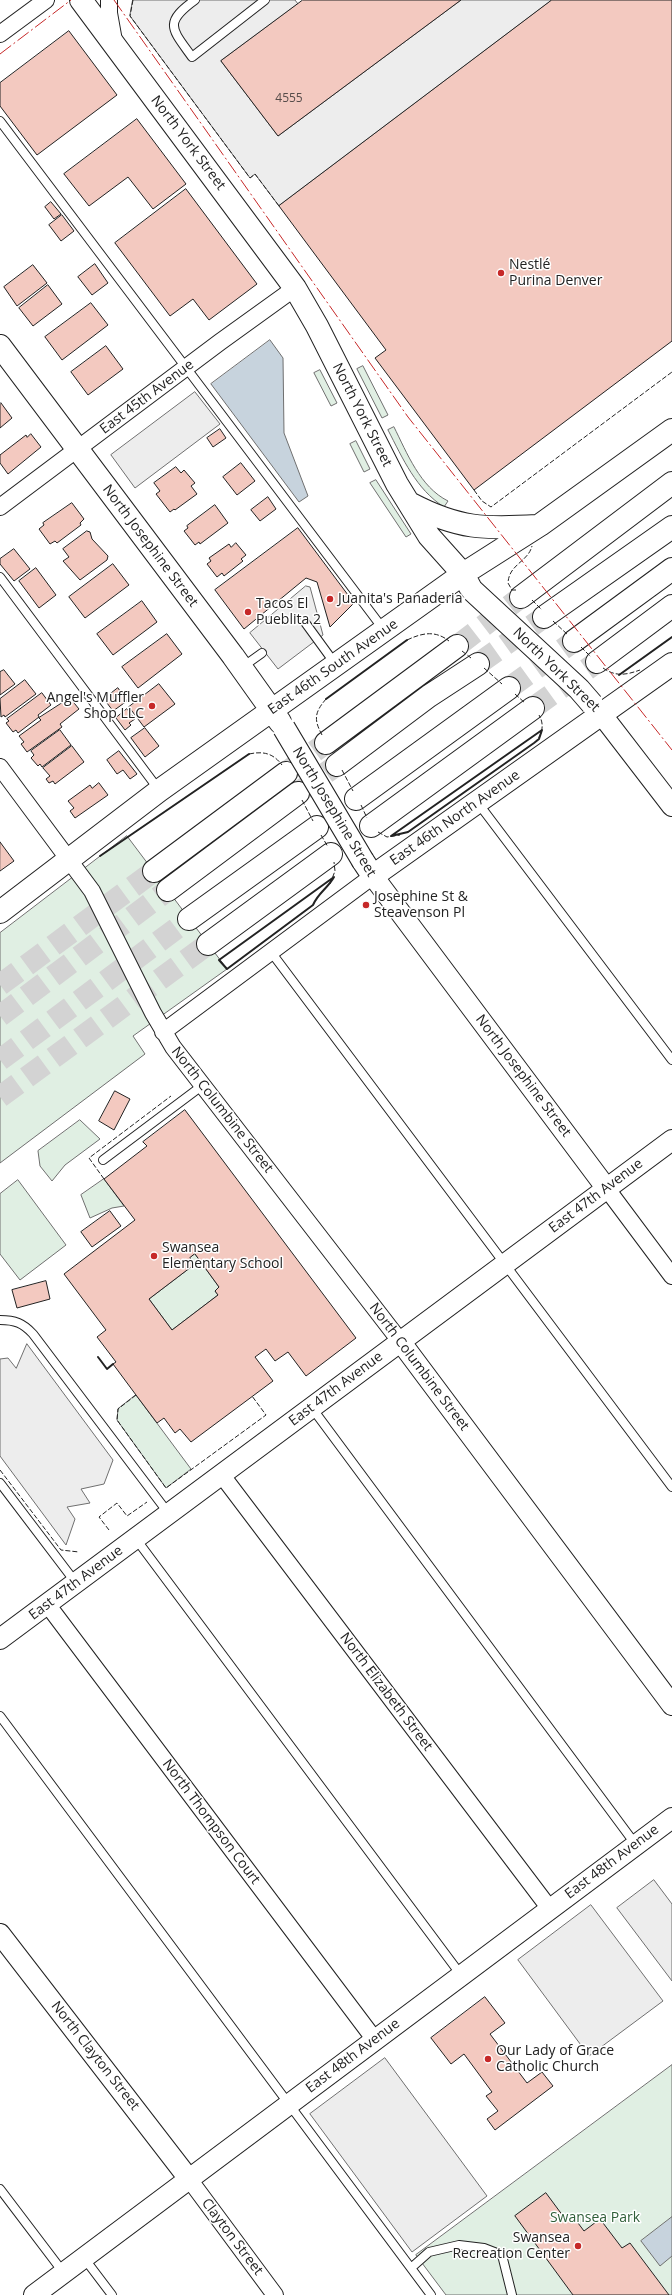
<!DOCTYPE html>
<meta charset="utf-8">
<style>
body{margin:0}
canvas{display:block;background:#fff}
</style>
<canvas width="672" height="2295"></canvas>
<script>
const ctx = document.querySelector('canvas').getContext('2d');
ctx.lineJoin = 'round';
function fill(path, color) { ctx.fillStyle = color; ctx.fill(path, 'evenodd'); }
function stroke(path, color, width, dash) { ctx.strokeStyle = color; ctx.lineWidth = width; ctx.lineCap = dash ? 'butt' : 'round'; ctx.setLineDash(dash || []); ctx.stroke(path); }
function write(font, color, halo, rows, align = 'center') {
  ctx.font = font + ' "Open Sans",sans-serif'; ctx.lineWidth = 3; ctx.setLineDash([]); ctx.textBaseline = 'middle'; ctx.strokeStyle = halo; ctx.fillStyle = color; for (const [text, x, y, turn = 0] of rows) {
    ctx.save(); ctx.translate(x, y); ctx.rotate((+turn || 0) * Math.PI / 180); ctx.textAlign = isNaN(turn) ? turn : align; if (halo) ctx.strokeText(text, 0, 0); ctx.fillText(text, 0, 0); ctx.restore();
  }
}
const green = new Path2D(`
 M363,366L388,415L382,418L357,369Z
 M320,370L337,403L331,406L314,373Z
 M394,427C407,453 420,487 448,501L444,507C416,489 403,459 388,430Z
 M356,441L370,469L364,472L350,444Z
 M376,480L411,534L406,537L370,483Z
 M127,836L227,969L133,1036L145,1054L0,1163V933Z
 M80,1120L100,1139L65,1165L52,1181L40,1166L38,1151Z
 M104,1179L124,1206L112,1208L90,1218L81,1195Z
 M18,1180L66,1245L20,1280L0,1254V1194Z
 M195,1254L219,1287L215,1291L218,1295L172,1330L149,1299L195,1264L190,1258Z
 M136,1395L191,1469L166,1488L117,1420L118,1409Z
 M672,2065V2295H446L416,2255Z`);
fill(green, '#e0efe3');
stroke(green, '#6f6f6f', 1);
const parking = new Path2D(`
 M133,0H295L298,4L221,61L278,136L461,0H552L279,206L255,174L250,178L130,16Z
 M195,392L220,424L135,488L111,455Z
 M306,586L310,587L323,635L278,669L250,633Z
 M27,1344L113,1460L104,1484L81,1489L90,1503L67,1507L75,1519L66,1545L0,1456V1359L8,1358L16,1368Z
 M654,1880L672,1904V1981L617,1908Z
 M591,1905L663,2001L589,2056L518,1960Z
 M385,2058L487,2196L412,2252L310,2114Z`);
fill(parking, '#ededed');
stroke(parking, '#6f6f6f', 1);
const water = new Path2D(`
 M270,340L283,358L284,433L308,496L299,502L211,384Z
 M672,2217V2256L660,2266L641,2241Z`);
fill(water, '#c7d3dd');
stroke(water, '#6f6f6f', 1);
const building = new Path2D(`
 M303,0H461L278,136L221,61Z
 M552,0H672V341L474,490L375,358L386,350L279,206Z
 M69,31L117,95L37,155L0,106V83Z
 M137,119L186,184L153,209L128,177L89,206L64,174Z
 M186,189L257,284L209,320L193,299L170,316L115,243Z
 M51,202L61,214L54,219L45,207Z
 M62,215L74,231L61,241L49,225Z
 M95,264L108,283L92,295L78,277Z
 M33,265L47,283L17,306L4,287Z
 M48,285L62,304L33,326L19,308Z
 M91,303L108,325L62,360L45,337Z
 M106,346L123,369L88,395L71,372Z
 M1,403L12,418L0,428V404Z
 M220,429L226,438L213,447L207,438Z
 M31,434L41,447L8,474L0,463V455L26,435L27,437Z
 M241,463L255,481L237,495L223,477Z
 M176,467L181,473L184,470L195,483L191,486L197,494L175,510L174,509L170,512L156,494L160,491L154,483Z
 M268,497L276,509L260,521L251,510Z
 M72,503L84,519L80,523L81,525L57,543L55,541L50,544L39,529L44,525L43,523Z
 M215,505L228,523L200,544L199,542L195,545L184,531L188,528L187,526Z
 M298,528L354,603L330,627L317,582L306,578L244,629L215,590Z
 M87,531L90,532L92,539L108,556L107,560L80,580L63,561L69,557L63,549Z
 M236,543L246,555L241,559L243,561L224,576L222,573L217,577L207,564L211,561L209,558L229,544L231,547Z
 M14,549L30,569L14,581L0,564V559Z
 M113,564L129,585L85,618L69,597Z
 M36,568L56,595L39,608L19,581Z
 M142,601L157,622L113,655L97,634Z
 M167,634L182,654L138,688L122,667Z
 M4,670L15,684L0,695V672Z
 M25,680L36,694L5,717L4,715L1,717L0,699Z
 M159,684L175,704L144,727L129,707Z
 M118,688L127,701L113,711L104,699Z
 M42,693L51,705L38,715L39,717L18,733L16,730L13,732L6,723L9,721L7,719Z
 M70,698L79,709L60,724L62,727L27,752L21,744L24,742L19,736L41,720L39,718Z
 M127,709L135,719L129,723L131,725L125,730L116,718Z
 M145,728L159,746L145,757L131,738Z
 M60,730L71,745L42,767L40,764L38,766L31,758L34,755L31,751Z
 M72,746L84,762L55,784L53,781L49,783L46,779L50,776L43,768Z
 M119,751L137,774L130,779L123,770L117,774L107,760Z
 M99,783L108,795L75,818L70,811L74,808L68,801L90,785L92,788Z
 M0,842L14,861L0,871Z
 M115,1091L130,1099L114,1130L99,1121Z
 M185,1110L356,1338L306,1376L288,1352L275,1361L266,1349L255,1357L273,1381L191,1442L180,1429L175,1433L164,1418L157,1423L136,1395L113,1364L116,1362L97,1337L106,1330L64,1274L135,1220L104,1179L147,1146L143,1142ZM195,1254L219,1287L215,1291L218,1295L172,1330L149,1299L195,1264L190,1258Z
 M110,1211L121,1226L92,1247L81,1232Z
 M46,1281L50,1299L17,1308L12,1290Z
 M485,1997L505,2023L490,2034L527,2083L542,2072L553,2086L495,2130L487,2119L498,2111L486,2096L492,2092L464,2054L451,2064L431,2038Z
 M546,2193L566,2220L572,2215L584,2231L600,2219L622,2248L630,2243L669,2295H573L515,2216Z`);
fill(building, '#f3c9c0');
stroke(building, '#222', 1);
stroke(new Path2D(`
 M457,646L521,597
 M478,664L544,617
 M509,688L574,641
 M533,708L597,662
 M288,771L326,743
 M299,792L337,765
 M0,985L154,871
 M0,1016L168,890
 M0,1060L189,919
 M0,1097L208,944`), '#d3d3d3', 22, [22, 11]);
const service = new Path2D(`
 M195,0C163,23 172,29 192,57L265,0
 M0,121L384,630
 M0,577L159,790
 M304,621L336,665
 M241,668L262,653
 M478,803L672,1060
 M271,952L672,1487
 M103,1160L203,1085
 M0,1320C15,1320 23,1323 33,1334L169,1514
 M312,1408L636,1845
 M0,1483L76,1583
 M136,1539L461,1975
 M0,1716L431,2295
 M0,2189L63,2272
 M84,2258L112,2295
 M411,2268L429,2252L459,2245L484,2248L502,2255L512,2295`);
const minor = new Path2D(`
 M109,0V13L114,41
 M0,34L46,0
 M0,507L220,342L295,288
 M0,767L92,891L153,1013L173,1047L400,1341
 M163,1032L373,876
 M607,1189L672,1276
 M221,1474L550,1909
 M47,1604L375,2040
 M189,2179L275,2295`);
const tertiary = new Path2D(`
 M602,715L672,806
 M373,876L607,1189
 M400,1341L672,1705
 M0,1639L672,1140
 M0,1934L189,2179
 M34,2295L672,1818`);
const secondary = new Path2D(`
 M81,0L295,288L317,326L397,484L429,536L463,574L470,587
 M0,346L233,656L280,722
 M411,504C459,529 484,529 537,526
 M363,861L373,876L672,664
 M0,912L160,790L463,574L540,525L672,430`);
const motorway = new Path2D(`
 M521,597L672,483
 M544,617L672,527
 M574,641L672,569
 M597,662L672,606
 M326,743L457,646
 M337,765L429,696L478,664
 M356,799L509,688
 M371,826L533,708
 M154,871L286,773
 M168,890L298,793
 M189,919L317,827
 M208,944L331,854`);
stroke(service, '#222', 10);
stroke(minor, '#222', 18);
stroke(tertiary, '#222', 22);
stroke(secondary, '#222', 24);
stroke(motorway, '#222', 24);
stroke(service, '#fff', 8);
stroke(minor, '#fff', 16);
stroke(tertiary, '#fff', 20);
stroke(secondary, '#fff', 22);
stroke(motorway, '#fff', 22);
const secondaryBridge = new Path2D(`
 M473,591L579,689L592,704
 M284,728L363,861`);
stroke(secondaryBridge, '#222', 24, []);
stroke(secondaryBridge, '#fff', 22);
stroke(new Path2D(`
 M133,0L130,16L250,178L255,174L279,206
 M474,490L482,501L491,507L672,372
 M516,590H512L508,583C509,564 528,562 532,546
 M532,600L542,610
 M553,621L568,635
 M407,640C422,633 435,630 449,641
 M581,647L591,657
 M462,651L471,658
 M484,668L502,684
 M603,668C616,677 626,675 640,670
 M515,694L525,703
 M322,735C314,720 314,713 326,699
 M534,743C542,736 545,725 539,715
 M249,754C263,751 273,753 282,765
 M342,770L353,791
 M302,800L313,821
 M361,805L367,818
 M378,832L387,837L400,835
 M321,835L328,847
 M330,884L335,871L334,862
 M104,1179L89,1158L171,1096
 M136,1395L118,1409L117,1420L166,1488L266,1415L252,1396
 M0,1470L61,1550L79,1552
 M109,1530L99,1517L117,1503L127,1516L147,1502`), '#222', 1, [5, 2]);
stroke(new Path2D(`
 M619,675L672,637
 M326,699L407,640
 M542,730L539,739L534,743L408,832L391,836Z
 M100,856L249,754
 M334,877C328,888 318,893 313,905L227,969L219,960Z
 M98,1357L107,1369L113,1364`), '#222', 2);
stroke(new Path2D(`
 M114,0L408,417L672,750
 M0,54L71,0`), '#c62828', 1, [14, 3, 2, 3]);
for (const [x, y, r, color] of [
 [501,273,4,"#c62828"],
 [330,599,4,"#c62828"],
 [248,612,4,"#c62828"],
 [152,706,4,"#c62828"],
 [366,905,4,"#c62828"],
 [154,1256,4,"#c62828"],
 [488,2059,4,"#c62828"],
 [578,2246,4,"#c62828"]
]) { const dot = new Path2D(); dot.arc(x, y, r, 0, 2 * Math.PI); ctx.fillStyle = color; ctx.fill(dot); stroke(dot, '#fff', 1.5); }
write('12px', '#564c4a', null, [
 ["4555",289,99]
]);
write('14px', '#222', '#fff', [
 ["North York Street",188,143,53],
 ["East 45th Avenue",147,397,-37],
 ["North York Street",362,415,63],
 ["North Josephine Street",150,546,53],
 ["East 46th South Avenue",333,667,-35],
 ["North York Street",556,670,44],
 ["North Josephine Street",334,812,59],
 ["East 46th North Avenue",455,818,-35],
 ["North Josephine Street",523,1076,53],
 ["North Columbine Street",222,1110,52],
 ["East 47th Avenue",596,1196,-37],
 ["North Columbine Street",419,1367,53],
 ["East 47th Avenue",336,1389,-37],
 ["East 47th Avenue",76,1583,-37],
 ["North Elizabeth Street",386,1692,53],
 ["North Thompson Court",211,1822,53],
 ["East 48th Avenue",612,1862,-37],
 ["North Clayton Street",95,2056,52],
 ["East 48th Avenue",353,2056,-37],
 ["Clayton Street",232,2237,53]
]);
write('14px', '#222', '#fff', [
 ["Nestlé",509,265],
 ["Purina Denver",509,281],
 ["Juanita's Panaderia",338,599],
 ["Tacos El",256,604],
 ["Pueblita 2",256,620],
 ["Angel's Muffler",144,698,"right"],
 ["Shop LLC",144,714,"right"],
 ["Josephine St &",374,897],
 ["Steavenson Pl",374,913],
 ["Swansea",162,1248],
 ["Elementary School",162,1264],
 ["Our Lady of Grace",496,2051],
 ["Catholic Church",496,2067],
 ["Swansea",570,2238,"right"],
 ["Recreation Center",570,2254,"right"]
], 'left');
write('14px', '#2f5e38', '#fff', [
 ["Swansea Park",595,2218]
]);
</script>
